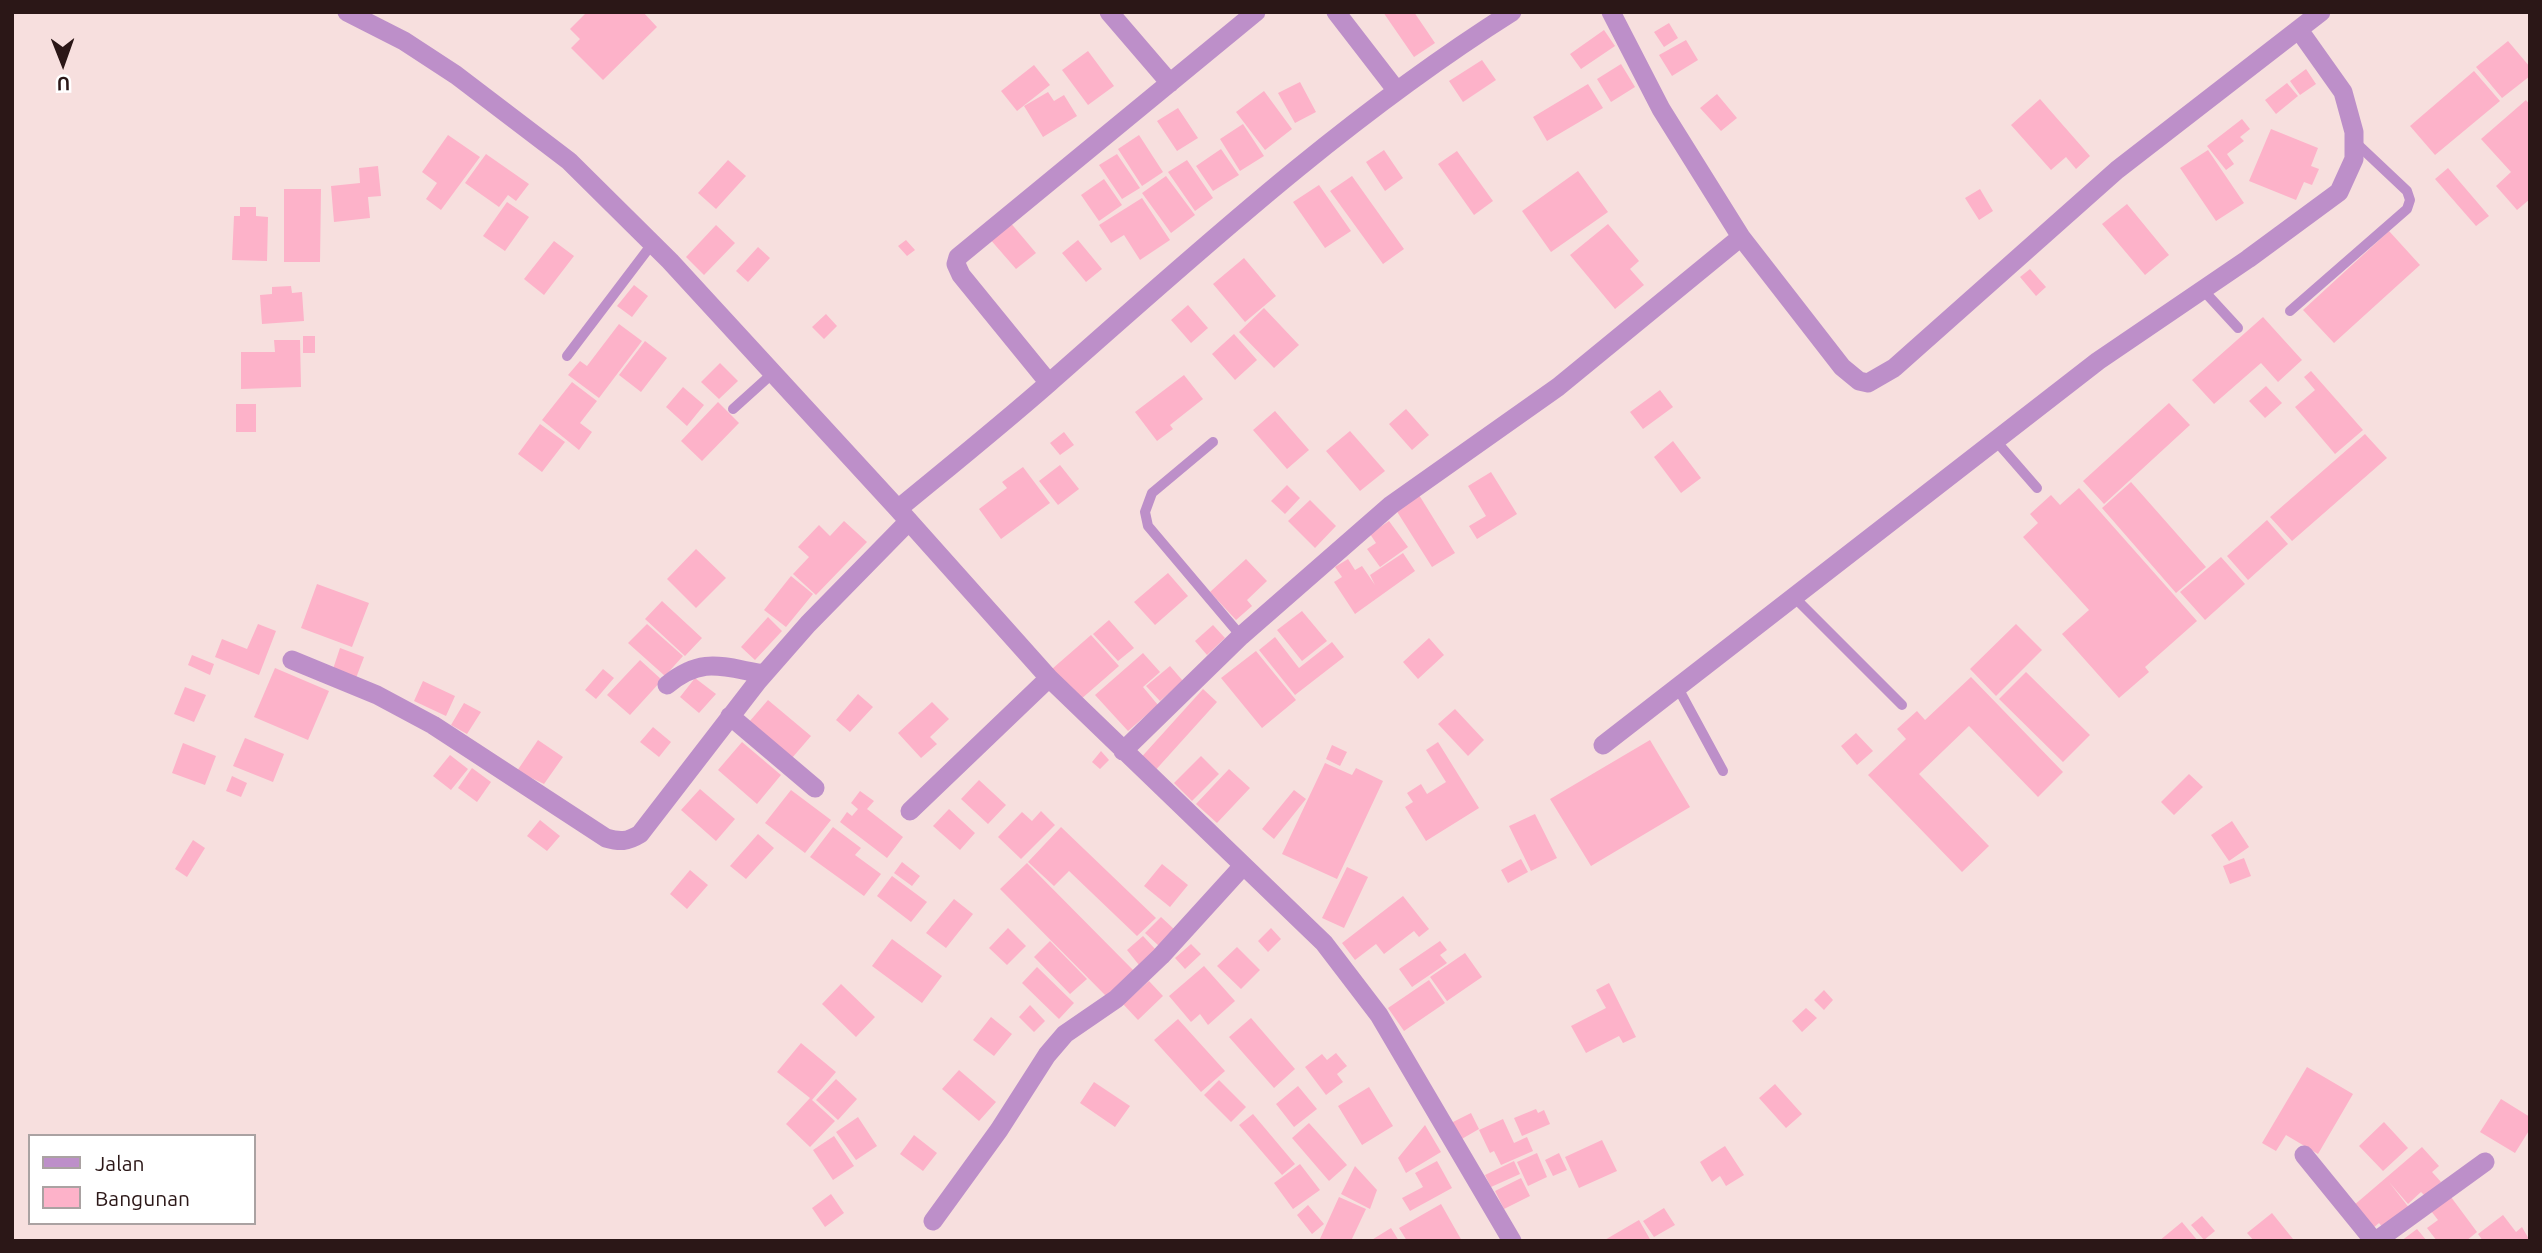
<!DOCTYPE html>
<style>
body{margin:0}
#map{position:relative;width:2542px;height:1253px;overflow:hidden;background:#f7dfde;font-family:Ubuntu,sans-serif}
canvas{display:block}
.frame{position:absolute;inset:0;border:14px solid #2b1717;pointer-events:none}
.legend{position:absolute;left:28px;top:1134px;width:228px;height:91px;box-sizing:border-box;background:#fff;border:2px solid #aaa2a2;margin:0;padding:9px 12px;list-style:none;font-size:21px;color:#2b1717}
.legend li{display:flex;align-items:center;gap:14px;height:35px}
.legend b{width:35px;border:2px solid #aaa2a2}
.north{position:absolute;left:28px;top:28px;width:70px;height:70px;-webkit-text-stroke:5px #fff;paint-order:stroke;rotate:179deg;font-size:19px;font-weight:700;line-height:28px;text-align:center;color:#2b1717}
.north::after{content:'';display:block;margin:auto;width:24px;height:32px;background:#2b1717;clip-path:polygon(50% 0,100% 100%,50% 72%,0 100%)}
</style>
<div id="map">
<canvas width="2542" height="1253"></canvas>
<div class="frame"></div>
<ul class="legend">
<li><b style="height:9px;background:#bd8fc9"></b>Jalan</li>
<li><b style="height:19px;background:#fdb2c9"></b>Bangunan</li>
</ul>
<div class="north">U</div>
</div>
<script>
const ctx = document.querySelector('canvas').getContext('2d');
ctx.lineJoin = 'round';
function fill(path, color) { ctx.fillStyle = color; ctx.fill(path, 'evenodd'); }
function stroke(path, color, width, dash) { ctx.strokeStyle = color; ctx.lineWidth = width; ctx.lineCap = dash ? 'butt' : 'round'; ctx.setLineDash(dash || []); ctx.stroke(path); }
fill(new Path2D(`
 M587,12H643L657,27L603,80L571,48L580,39L570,29Z
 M1383,12H1414L1435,43L1414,57Z
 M1669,23L1678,38L1664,47L1654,32Z
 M1604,30L1615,46L1581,69L1570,54Z
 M1686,40L1698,60L1672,76L1659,55Z
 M2508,41L2530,67V76L2502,98L2476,67Z
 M1088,51L1114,86L1088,105L1062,70Z
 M1482,60L1496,80L1463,102L1449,81Z
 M1621,64L1635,87L1611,102L1597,79Z
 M1034,65L1050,85L1017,111L1001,91Z
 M2306,69L2316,84L2300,95L2290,81Z
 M2474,71L2500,101L2435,155L2410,126Z
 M1300,82L1316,112L1295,123L1278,93Z
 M2287,83L2298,96L2276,114L2265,100Z
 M1588,84L1603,108L1547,141L1533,117Z
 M1264,91L1292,129L1265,150L1236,112Z
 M1048,92L1054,101L1064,95L1077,116L1043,137L1024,106Z
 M1717,94L1737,118L1721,131L1700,108Z
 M2040,99L2090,156L2076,169L2066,157L2051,170L2011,125Z
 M2526,100L2530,105V199L2517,210L2496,186L2511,172L2481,139Z
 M1178,108L1198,138L1177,151L1157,121Z
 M2242,119L2250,129L2240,137L2244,141L2227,154L2234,164L2226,170L2207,146Z
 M1243,124L1264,156L1240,171L1220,139Z
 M2271,129L2318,148L2311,166L2319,169L2312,185L2304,182L2296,200L2249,181Z
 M448,135L480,157L441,210L426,199L437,183L422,172Z
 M1139,135L1163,172L1142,186L1118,149Z
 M1221,149L1239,175L1213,191L1196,166Z
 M1384,150L1403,178L1385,191L1366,162Z
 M2208,150L2244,203L2216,221L2180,168Z
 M1457,151L1493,201L1474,215L1438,164Z
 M486,154L529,184L516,201L508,195L499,207L465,183Z
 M1117,154L1140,188L1122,199L1099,165Z
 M728,160L746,176L716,209L698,193Z
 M1187,160L1213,198L1195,211L1168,172Z
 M378,166L381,196L368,197L370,218L334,222L331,186L360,183L359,168Z
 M2448,168L2489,216L2476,226L2435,179Z
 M1578,171L1608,212L1551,252L1522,211Z
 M1166,176L1195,215L1171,233L1142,193Z
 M1352,176L1404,249L1383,264L1330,191Z
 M1104,179L1122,205L1099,221L1081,195Z
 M1319,185L1351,231L1325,248L1293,202Z
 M284,189H321L320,262H284Z
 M1980,189L1993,211L1979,220L1965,198Z
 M1142,198L1170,240L1140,260L1124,235L1111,243L1099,225Z
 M507,202L529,217L505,251L483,236Z
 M2127,204L2169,255L2145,275L2102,224Z
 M240,207H256V216L268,217L267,261L232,260L234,216H240Z
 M1009,221L1036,253L1016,269L989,238Z
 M1608,224L1639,261L1630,269L1644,285L1615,309L1570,255Z
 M716,225L735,243L704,275L686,257Z
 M2389,231L2420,265L2334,343L2303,310Z
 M906,240L915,250L907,256L898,246Z
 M1078,240L1102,269L1086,282L1062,253Z
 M554,241L574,256L544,295L524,279Z
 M758,247L770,258L748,282L736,271Z
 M1244,258L1276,296L1245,322L1213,284Z
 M2030,269L2046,287L2036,296L2020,277Z
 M634,285L648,296L632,317L617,306Z
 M291,286L292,293L302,292L304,321L262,324L260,295L272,294V287Z
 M1188,305L1208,328L1191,343L1171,320Z
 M1264,308L1299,345L1274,368L1239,332Z
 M826,314L837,326L824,339L812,327Z
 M2263,317L2302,360L2278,382L2261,363L2214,404L2192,380Z
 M619,324L642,341L599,398L568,375L580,361L587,366Z
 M1234,334L1257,360L1235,380L1212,354Z
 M303,336H315V353H303Z
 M274,340H300L301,387L241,389V352H275Z
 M645,341L667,358L641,392L619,375Z
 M720,363L738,381L719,399L701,382Z
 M2311,371L2363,430L2335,454L2295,407L2315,390L2304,377Z
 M1184,375L1203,399L1170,425L1173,429L1157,441L1135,412Z
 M572,382L597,401L580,423L592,432L579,450L542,420Z
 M2266,386L2282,403L2265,418L2249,401Z
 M683,387L704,405L687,426L666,407Z
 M1660,390L1673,407L1643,429L1630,412Z
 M718,402L739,423L702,461L681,441Z
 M2169,403L2190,425L2104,504L2083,481Z
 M236,404H256V432H236Z
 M1406,409L1429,435L1412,450L1389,424Z
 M1275,411L1309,450L1287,469L1253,430Z
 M540,424L565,442L542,472L518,454Z
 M1350,431L1385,471L1360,491L1326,451Z
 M1064,432L1074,445L1060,455L1050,443Z
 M2365,434L2387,458L2292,541L2270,517Z
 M1673,441L1701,478L1681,493L1654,457Z
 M1060,465L1079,489L1058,505L1039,481Z
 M1023,467L1050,503L1001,539L979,509L1007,488L1002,482Z
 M1491,472L1517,514L1477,539L1469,526L1486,516L1468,486Z
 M2131,482L2206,567L2176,593L2102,508Z
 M1287,485L1300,498L1285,514L1271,501Z
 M2079,488L2197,621L2145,667L2149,672L2119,698L2062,634L2089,610L2023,537L2038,523L2030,514L2051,495L2060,505Z
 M1419,495L1455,553L1432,567L1396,510Z
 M1310,500L1336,526L1315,548L1288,521Z
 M2267,520L2288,544L2248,580L2227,556Z
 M844,521L867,542L816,595L793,574L809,557L798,547L819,525L830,536Z
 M1389,521L1408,547L1380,567L1367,549L1376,543L1370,534Z
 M696,549L726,578L696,608L667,579Z
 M1403,553L1415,571L1355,614L1334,582L1342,577L1335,567L1348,559L1355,570L1362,566L1375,585L1370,575Z
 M2221,557L2245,584L2205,620L2180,592Z
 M1246,559L1267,581L1247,600L1252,606L1236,620L1210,592Z
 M1168,573L1188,596L1155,625L1134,602Z
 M791,576L813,594L786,627L764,610Z
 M317,584L369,603L352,647L301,628Z
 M662,601L702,638L685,656L645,619Z
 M1302,611L1327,641L1302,661L1277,630Z
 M768,617L782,631L755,660L741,647Z
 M1109,620L1134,648L1118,661L1093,634Z
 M258,624L276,631L259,675L215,657L222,639L247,649Z
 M647,624L683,656L665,676L628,643Z
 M2016,624L2042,650L1996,696L1970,669Z
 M1213,625L1225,638L1207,655L1195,641Z
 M1091,635L1119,666L1080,700L1052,669Z
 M1275,637L1299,668L1332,642L1344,657L1295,695L1259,650Z
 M1429,638L1444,655L1418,679L1403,662Z
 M340,648L364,657L356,678L333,669Z
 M1256,651L1296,700L1262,728L1221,678Z
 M1143,653L1160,672L1143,687L1158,705L1128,731L1095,695Z
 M192,655L214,664L210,675L188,665Z
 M640,660L662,680L630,715L607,695Z
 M1170,666L1183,681L1160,701L1146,686Z
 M275,668L329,691L308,740L254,717Z
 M603,669L614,678L596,699L585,690Z
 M2026,672L2090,735L2063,762L1999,699Z
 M1971,677L2063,772L2038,797L1969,726L1919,774L1989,846L1962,872L1868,775L1906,739L1897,729L1917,711L1925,720Z
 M695,678L716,694L699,713L680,697Z
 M423,681L455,696L446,716L414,701Z
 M185,687L206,695L194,722L174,714Z
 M1203,689L1217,702L1152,774L1137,762Z
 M858,694L873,707L850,732L836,720Z
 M768,700L811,736L792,758L749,722Z
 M932,702L949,719L930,737L937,744L921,758L898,733Z
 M464,703L481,712L467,734L451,725Z
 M1455,709L1484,740L1468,756L1438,724Z
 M653,727L671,742L659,757L640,742Z
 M1856,733L1873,751L1857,765L1841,746Z
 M245,738L284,754L273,782L233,766Z
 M538,740L563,757L544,784L517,771Z
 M1650,740L1690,807L1591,866L1550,799Z
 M742,742L781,775L757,804L718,770Z
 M1438,742L1479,808L1426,841L1405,807L1413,802L1407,793L1421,784L1427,794L1446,782L1426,750Z
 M183,743L216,756L205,785L172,773Z
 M1332,745L1347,752L1340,766L1326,759Z
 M1101,751L1109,760L1100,769L1092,762Z
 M450,755L468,769L451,790L433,776Z
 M1201,756L1219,774L1192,801L1174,783Z
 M1325,763L1352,775L1356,768L1383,781L1337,879L1282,854Z
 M472,768L491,782L477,802L458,788Z
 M1229,769L1250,788L1217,823L1196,804Z
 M2189,774L2203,787L2174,815L2161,802Z
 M232,776L247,783L241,797L226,791Z
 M979,780L1006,805L988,824L961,799Z
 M700,789L735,819L716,841L681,810Z
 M791,790L831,820L805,853L765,823Z
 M1294,790L1306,799L1274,839L1262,829Z
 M860,791L874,801L867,809L903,837L887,858L840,822L847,812L852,816L858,809L851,803Z
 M949,809L975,833L960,850L933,826Z
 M1041,811L1055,825L1021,859L998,837L1022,812L1032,821Z
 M1535,814L1557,858L1531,871L1509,826Z
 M540,820L560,836L547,851L527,836Z
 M2232,821L2249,847L2229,861L2211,835Z
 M833,827L861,848L855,855L881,874L864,896L810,857Z
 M1061,827L1156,918L1137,936L1069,871L1054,886L1028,862Z
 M758,834L774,848L746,879L730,866Z
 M193,840L205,848L187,877L175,869Z
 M2244,858L2251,876L2230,884L2223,866Z
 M1521,859L1528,872L1508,883L1501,870Z
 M902,862L920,876L912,886L894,873Z
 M1027,863L1135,972L1108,998L1000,889Z
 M1162,864L1188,885L1170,907L1144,886Z
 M1347,867L1368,877L1344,928L1322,918Z
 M690,870L708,885L687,909L670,894Z
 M892,876L927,902L911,922L877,896Z
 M1403,896L1429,929L1419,937L1414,931L1384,954L1376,944L1355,960L1342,943Z
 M954,899L973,914L946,948L926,933Z
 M1161,917L1175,930L1159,946L1145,933Z
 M1008,928L1026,946L1007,965L989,948Z
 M1271,928L1281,939L1268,952L1258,941Z
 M1143,936L1156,950L1139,965L1127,950Z
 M892,939L942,976L922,1003L872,966Z
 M1050,941L1087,979L1070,994L1034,957Z
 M1440,941L1447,950L1440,955L1447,963L1412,987L1399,969Z
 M1191,944L1201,954L1185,969L1175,958Z
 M1237,947L1260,970L1241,989L1217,966Z
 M1465,953L1482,977L1447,1001L1430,977Z
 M1204,966L1235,1001L1208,1025L1200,1014L1191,1022L1169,996Z
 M1037,967L1074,1003L1059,1019L1022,983Z
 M1429,980L1445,1003L1404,1031L1388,1008Z
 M1149,981L1163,996L1138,1020L1123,1004Z
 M1609,983L1636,1037L1623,1043L1619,1036L1586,1053L1571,1026L1606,1008L1596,990Z
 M841,984L875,1017L856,1037L822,1004Z
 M1824,990L1833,1000L1824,1010L1814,1000Z
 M1030,1005L1045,1021L1034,1032L1019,1017Z
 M1806,1008L1817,1018L1802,1032L1792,1021Z
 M991,1017L1012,1034L994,1056L973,1040Z
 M1251,1018L1295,1069L1274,1088L1229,1037Z
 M1178,1019L1225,1071L1201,1092L1154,1040Z
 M801,1043L836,1072L812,1100L835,1121L810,1147L786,1124L810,1098L777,1072Z
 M1336,1053L1347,1066L1337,1074L1343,1082L1326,1095L1305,1067L1322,1054L1327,1060Z
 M2307,1067L2353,1094L2318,1154L2286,1135L2276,1151L2262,1143Z
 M959,1070L996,1102L979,1121L942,1089Z
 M836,1079L857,1099L838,1120L816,1100Z
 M1219,1080L1246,1107L1231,1122L1204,1095Z
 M1094,1082L1130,1106L1115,1127L1080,1103Z
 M1775,1084L1802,1114L1786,1128L1759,1098Z
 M1298,1086L1317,1109L1294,1127L1276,1104Z
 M1369,1087L1393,1126L1362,1145L1338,1106Z
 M2501,1099L2530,1117V1129L2515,1153L2480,1132Z
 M1536,1109L1538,1113L1544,1110L1550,1124L1522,1136L1514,1118Z
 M1471,1113L1479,1129L1460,1140L1451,1123Z
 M1253,1114L1295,1164L1282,1175L1239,1125Z
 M858,1117L877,1146L856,1160L836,1132Z
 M1503,1119L1514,1143L1527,1137L1533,1151L1501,1165L1494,1151L1490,1153L1479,1130Z
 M2384,1122L2408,1148L2383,1171L2359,1146Z
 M1309,1123L1347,1165L1329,1181L1292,1138Z
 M1425,1125L1441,1152L1406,1173L1398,1158Z
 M914,1135L937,1153L923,1171L900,1154Z
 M834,1136L854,1166L833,1180L813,1150Z
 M1602,1140L1617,1171L1579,1188L1565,1157Z
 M1725,1146L1744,1175L1726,1186L1720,1176L1712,1182L1700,1162Z
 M2422,1147L2439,1166L2432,1172L2441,1182L2425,1196L2421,1192L2408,1204L2389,1182L2410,1209L2384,1229L2379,1223L2372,1229L2353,1206Z
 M1537,1153L1547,1177L1528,1186L1517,1162Z
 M1559,1153L1567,1170L1553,1176L1545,1160Z
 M1437,1161L1452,1188L1410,1211L1402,1198L1423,1187L1415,1173Z
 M1514,1161L1520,1174L1491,1187L1485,1175Z
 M1300,1164L1320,1190L1293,1209L1274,1183Z
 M1355,1166L1377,1190L1370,1209L1341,1194Z
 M1521,1178L1530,1196L1504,1209L1495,1191Z
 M831,1194L844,1213L825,1227L812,1208Z
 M1339,1197L1366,1209L1351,1241H1319Z
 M2451,1197L2477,1232L2466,1241H2437L2427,1228L2438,1220L2431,1211Z
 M1441,1204L1462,1241H1407L1399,1228Z
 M1308,1205L1324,1224L1312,1234L1297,1215Z
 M1664,1208L1675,1225L1654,1237L1643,1221Z
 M2272,1213L2293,1239L2290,1241H2254L2247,1233Z
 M2503,1215L2516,1232L2522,1227L2530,1241H2483L2478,1234Z
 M2202,1216L2215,1231L2204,1240L2191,1225Z
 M1639,1220L1651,1241H1603Z
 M2182,1222L2198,1241H2159Z
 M1391,1228L1399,1241H1370Z
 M2417,1229L2427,1241H2401Z`), '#fdb2c9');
stroke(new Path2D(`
 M2203,290L2238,328
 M2290,311L2407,209L2410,200L2407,191L2355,142
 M567,356L652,244
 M733,409L773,373
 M1996,441L2037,488
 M1213,442L1152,493L1145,512L1148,526L1241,636
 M1794,597L1902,705
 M1678,688L1723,771`), '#bd8fc9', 10);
stroke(new Path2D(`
 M347,12L404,41L456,75L569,161L670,261L898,509L1049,678L1324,943L1379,1015L1512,1241
 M1109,12L1170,83
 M1336,12L1397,91
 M1611,12L1661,109L1741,237
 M1049,383L961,275L956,264L958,257L1256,12
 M898,509C949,467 1000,426 1049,383C1198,252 1344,118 1512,12
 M292,660L377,695L433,725L606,838C620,842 627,842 640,834L758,681L808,624L909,521
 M667,685C702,656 722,667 764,674
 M730,716L815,788
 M1603,745L2098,361L2248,259L2339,192L2354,159V132L2343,92L2299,30
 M1123,751L1241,636L1391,505L1558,387L1741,237L1842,367L1859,381L1868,383L1894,368L2117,170L2321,12
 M910,811L1049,678
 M2304,1155L2374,1241
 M933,1221L999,1130L1047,1055L1065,1034L1116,999L1161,956L1242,867
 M2376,1241L2485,1162`), '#bd8fc9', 19);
</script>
